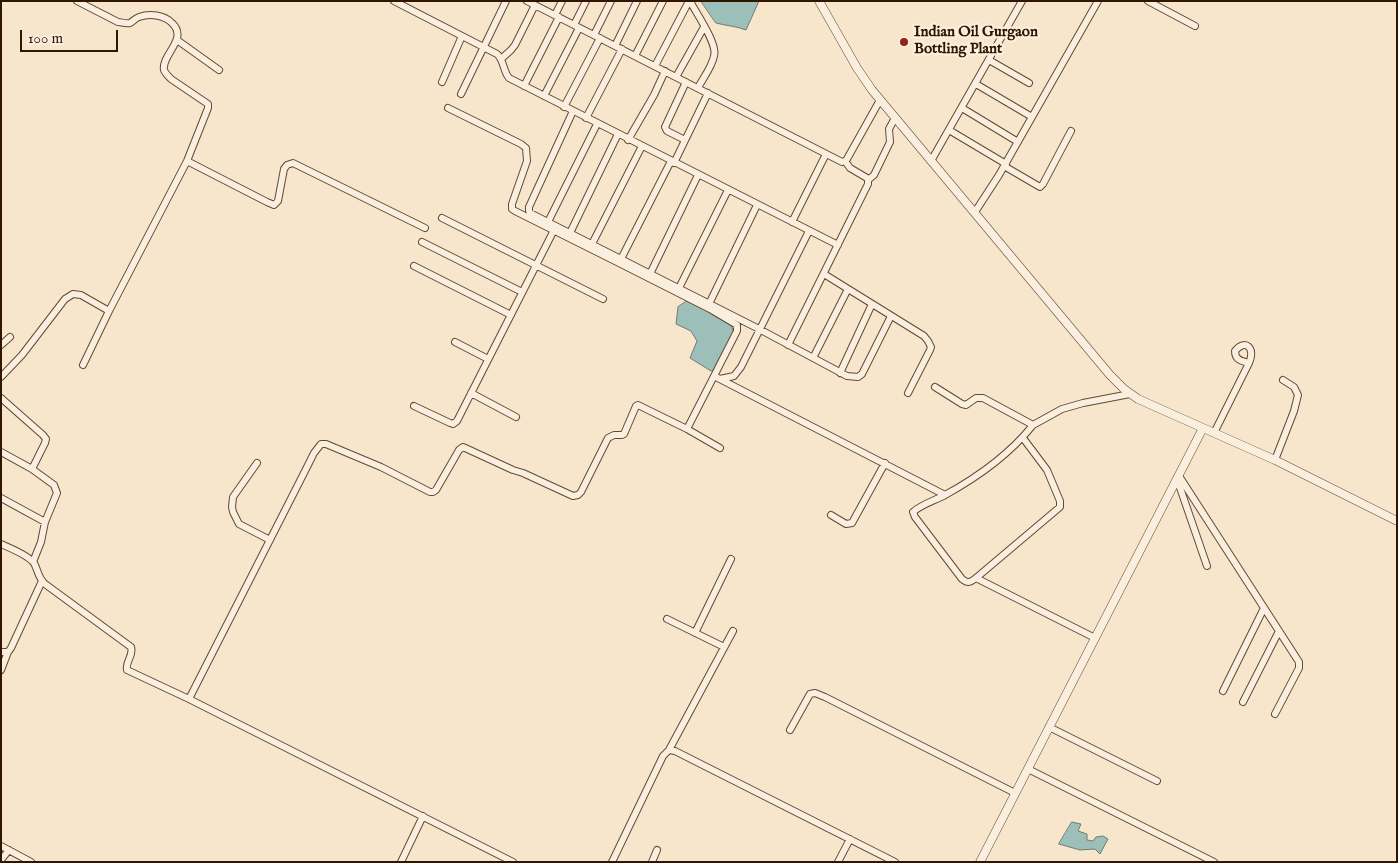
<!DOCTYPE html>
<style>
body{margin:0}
#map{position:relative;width:1398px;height:863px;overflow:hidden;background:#f7e5cc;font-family:"IM FELL English",serif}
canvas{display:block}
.frame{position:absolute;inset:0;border:2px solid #311500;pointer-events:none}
.scale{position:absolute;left:20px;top:30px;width:98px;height:22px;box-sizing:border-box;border:2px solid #311500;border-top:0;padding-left:6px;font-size:15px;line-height:18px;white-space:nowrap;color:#311500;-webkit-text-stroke:4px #faeede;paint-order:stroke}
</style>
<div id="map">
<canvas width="1398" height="863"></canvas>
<div class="frame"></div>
<div class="scale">100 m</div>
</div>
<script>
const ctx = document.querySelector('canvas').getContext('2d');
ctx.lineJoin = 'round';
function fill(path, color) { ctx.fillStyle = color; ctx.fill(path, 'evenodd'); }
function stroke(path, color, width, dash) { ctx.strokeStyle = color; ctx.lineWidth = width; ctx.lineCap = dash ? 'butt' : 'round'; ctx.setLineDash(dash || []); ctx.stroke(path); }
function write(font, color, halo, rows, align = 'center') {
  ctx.font = font + ' "IM FELL English",serif'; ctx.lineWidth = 4.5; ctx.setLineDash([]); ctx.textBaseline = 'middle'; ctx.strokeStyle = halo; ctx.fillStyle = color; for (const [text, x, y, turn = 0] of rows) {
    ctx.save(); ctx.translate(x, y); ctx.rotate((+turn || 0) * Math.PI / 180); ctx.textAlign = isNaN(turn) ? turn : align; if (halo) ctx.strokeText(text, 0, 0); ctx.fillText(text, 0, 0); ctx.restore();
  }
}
const water = new Path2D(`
 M701,1H759L746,30C736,26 727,26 716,23Z
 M687,301L731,323L734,335L718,368L711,371L690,358L697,341L691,331L676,324L678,307Z
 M1072,822L1081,824L1078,831L1087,834V840L1093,841L1096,837L1103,836L1108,839L1100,854L1095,849L1080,850L1059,844Z`);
fill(water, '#9dbfb9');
stroke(water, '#727b6f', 1);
const minor = new Path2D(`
 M77,1L118,22C121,22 126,24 130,23C133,21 136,18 139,17C150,13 164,15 172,23C189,39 161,55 164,70C165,73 168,76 171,79L205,102L208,104V108L187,161L109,311L83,365
 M394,1L497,54C504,60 503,71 509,78L838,245
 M527,1L842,162L845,161L847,159L880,100
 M690,1C696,13 718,44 714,56C712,67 703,78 698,88
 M1148,1L1195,26
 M555,15L562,1
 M574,25L586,1
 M594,35L611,1
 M177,40L219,70
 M615,46L637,1
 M635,56L663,1
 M501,59L511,50L515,45L535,5
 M989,60L1029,83
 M655,66L689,1
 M676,77L704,27
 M442,82L462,36
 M976,84L1032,117
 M524,86L559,17
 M461,94L506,1
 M544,96L579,28
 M564,107L600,38
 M448,108L521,144L526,148L527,161L512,204V209L515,211L621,264L710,309L737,325V331L687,429
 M962,108L1018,142
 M573,111L529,207V211L530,213L759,329L847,376L858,377L862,374L891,316
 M586,118L622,49
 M949,130L1006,164
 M628,140L654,95L665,71
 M685,140L667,131L665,127L686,82
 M187,161L267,202L274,205L278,201L284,169L287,165L293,163L425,228
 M931,161L1022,1
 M674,163L708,93
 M1004,166L1040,187L1043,184L1071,131
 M868,180L874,175L890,142L889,129L895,118
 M975,212L999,175L1098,1
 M442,218L603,299
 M548,222L597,124
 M792,222L826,154
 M570,233L618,134
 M422,242L522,292
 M592,244L642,146
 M621,259L671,161
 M414,266L511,315
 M650,274L698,175
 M824,274L924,336L928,341L931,347L930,350L908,393
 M679,288L728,190
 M709,304L757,205
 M455,342L488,359
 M1,345L10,337
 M788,345L868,184V180L867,178L850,168L845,161
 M813,358L848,289
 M840,373L872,304
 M714,376L945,495
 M1,377L22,355L65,299L73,294L81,295L109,311
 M720,379L734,376L741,367L809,231
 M935,387L962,404L966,405L976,398H983L1033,425L1062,409L1083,403L1130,394
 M471,393L516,417
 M1,398L43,435L46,439L45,443L32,469
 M414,406L450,423L453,424L457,421L554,230
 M1214,433L1249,363C1256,348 1245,338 1235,351C1235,360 1241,361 1249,363
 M1023,438L1047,470L1060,501V507L976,578C971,582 968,584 962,579L915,517L913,512C922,504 934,501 945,495C978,477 1009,455 1033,425
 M1,452L32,469L54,485L57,493L45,522L41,542L33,562
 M1275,460L1294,411L1298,395L1294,387L1283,380
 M257,463L233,497L232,507L233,512L239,524L270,540
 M1179,476L1299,662V668L1275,714
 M1177,479L1207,566
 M1,498L45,522
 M831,515L846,524L852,523L885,463
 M1,544C10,548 28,555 34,563C38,570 38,578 45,584L131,647C134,656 125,661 127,670L189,699L513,862
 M976,578L1095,638
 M667,619L724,647
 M695,633L731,559
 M1,652H8L11,648L42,581
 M1,670L8,652
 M1223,691L1264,608
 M189,699L305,471L314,453L321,444H326L381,467L430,492H433L436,490L459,450L463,447L513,470L523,473L573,496L578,495L581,492L608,438L614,435H622L624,434L636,406L638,405L687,429L720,448
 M1243,702L1279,631
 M1049,727L1157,781
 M790,730L810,694L815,693L825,697L1015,793
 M669,750L733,631
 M1028,769L1214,862
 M1,846L31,862
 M1,860L9,850
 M401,862L423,816
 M612,862L663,756L669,750L675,751L895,862
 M652,862L657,850
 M838,862L850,839`);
const tertiary = new Path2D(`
 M819,1L857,68L872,90L1110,375L1124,389L1138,399L1275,460L1397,521
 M980,862L1203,428`);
stroke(minor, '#624933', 8);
stroke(tertiary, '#624933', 9);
stroke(minor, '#faeede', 6);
stroke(tertiary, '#faeede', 8);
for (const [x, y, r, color] of [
 [904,42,5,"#8f2418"]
]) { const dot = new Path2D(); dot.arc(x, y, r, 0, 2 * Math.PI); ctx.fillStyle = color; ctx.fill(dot); stroke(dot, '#faeede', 2); }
write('bold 15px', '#311500', '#faeede', [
 ["Indian Oil Gurgaon",914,33],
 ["Bottling Plant",914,50]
], 'left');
</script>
